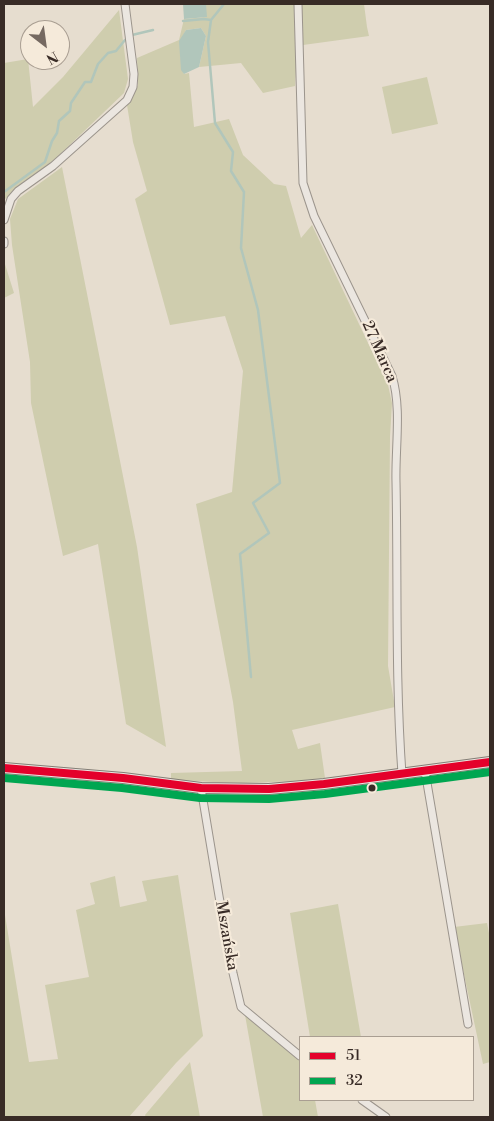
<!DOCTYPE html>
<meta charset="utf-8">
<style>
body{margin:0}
#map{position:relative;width:494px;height:1121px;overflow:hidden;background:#e6ddcf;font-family:"Libre Bodoni",serif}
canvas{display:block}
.frame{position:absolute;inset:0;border:5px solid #382b26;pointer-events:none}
.legend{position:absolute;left:299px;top:1036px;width:175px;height:65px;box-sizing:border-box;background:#f5eada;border:1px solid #a99e92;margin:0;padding:6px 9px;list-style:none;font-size:15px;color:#382b26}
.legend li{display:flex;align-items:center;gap:10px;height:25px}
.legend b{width:25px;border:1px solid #a99e92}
.north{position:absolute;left:20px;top:20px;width:50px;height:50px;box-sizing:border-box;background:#f5eada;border:1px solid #a99e92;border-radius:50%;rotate:150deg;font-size:14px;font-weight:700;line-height:20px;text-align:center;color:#382b26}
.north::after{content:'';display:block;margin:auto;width:18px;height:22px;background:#756961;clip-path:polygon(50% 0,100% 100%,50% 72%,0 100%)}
</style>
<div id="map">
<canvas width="494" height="1121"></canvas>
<div class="frame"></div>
<ul class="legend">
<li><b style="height:6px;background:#e4002b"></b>51</li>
<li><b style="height:6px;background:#00a651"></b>32</li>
</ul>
<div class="north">N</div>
</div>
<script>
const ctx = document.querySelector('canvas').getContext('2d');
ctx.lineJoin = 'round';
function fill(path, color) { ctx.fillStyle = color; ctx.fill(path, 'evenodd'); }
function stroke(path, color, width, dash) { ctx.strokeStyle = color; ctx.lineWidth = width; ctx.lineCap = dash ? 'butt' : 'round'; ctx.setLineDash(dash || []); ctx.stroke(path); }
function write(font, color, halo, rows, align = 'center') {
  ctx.font = font + ' "Libre Bodoni",serif'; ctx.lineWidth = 4.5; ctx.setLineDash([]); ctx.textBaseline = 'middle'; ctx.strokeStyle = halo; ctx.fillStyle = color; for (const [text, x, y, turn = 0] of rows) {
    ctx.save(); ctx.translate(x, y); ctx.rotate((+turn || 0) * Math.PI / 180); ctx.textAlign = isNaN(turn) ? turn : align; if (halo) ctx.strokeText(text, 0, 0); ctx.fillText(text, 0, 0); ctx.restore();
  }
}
fill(new Path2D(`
 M206,4H296L297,50L295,86L263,93L241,63L199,67L206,36L201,28L186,30C178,44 180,59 184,74L189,73L194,127L229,119L243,155L274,184L286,186L301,238L312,225L388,385L392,403L390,437L388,666L395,707L292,730L298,749L320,743L325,778C273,784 223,784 171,779V773L242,771L233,702L196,504L232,492L243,371L225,316L170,325L135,199L147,191L133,142L127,105L138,85L137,58L179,40L184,19L206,17Z
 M301,4H364L367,27L369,36L303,45Z
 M119,10L128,79L124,93L55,159L5,199L4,201V63L28,59L33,107L63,77Z
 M427,77L438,124L392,134L382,87Z
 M62,167L137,547L166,747L126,724L98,544L63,556L31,403L30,362L12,245L10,219L18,199Z
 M4,261L14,293L4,298Z
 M178,875L203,1036L176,1063L129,1117H4V916L5,915L29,1062L58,1059L45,985L89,977L76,910L95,904L90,883L115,876L120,907L147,901L142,881Z
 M338,904L361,1037H310L290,913Z
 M487,923L490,938V1062L483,1064L454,927Z
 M245,1015L300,1061V1100H315L318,1117H263Z
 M190,1062L200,1117H146L145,1115Z`), '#cfcdae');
fill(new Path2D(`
 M183,4H206L207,17L184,19Z
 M201,28L206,36L199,67L184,74L181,70L179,41L186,30Z`), '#b1c6bb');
stroke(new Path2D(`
 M224,4L211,20L208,42L215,123L233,152L231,171L244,192L241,248L258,310L280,483L253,503L269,533L240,554L251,677
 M183,21L204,19L211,20
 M132,35L153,30
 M4,192L45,162L52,141L57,133L59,121L70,111L71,103L85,82H91L98,64L108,53L116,51L125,40`), '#b1c6bb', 2.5);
const street = new Path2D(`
 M298,4L303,183L314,216L392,376C402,408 395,448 396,482C398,579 395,677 402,774
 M4,220L11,199L18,191L53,166L127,100L133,87L134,74L125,4
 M4,241V244
 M425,771L468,1024
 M201,788L219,896L233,973L241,1007L300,1056
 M362,1100L386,1117`);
const secondary = new Path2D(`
 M4,768L123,778L201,788L269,789L324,784L490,762`);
stroke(street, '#9b948c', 9);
stroke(secondary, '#837d75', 12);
stroke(street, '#ebe6e0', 7);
stroke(secondary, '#ebe6e0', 10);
stroke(new Path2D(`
 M4,768L123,778L201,788L269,789L324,784L490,762`), '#e4002b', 8);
stroke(new Path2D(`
 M4,778L122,788L200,798L269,799L325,794L490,772`), '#00a651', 8);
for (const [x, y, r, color] of [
 [372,788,4.5,"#382b26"]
]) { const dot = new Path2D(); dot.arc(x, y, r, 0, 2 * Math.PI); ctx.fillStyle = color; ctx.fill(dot); stroke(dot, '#f5eada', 2); }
write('16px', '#382b26', '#f5eada', [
 ["27 Marca",379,352,66],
 ["Mszańska",226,936,80]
]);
</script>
